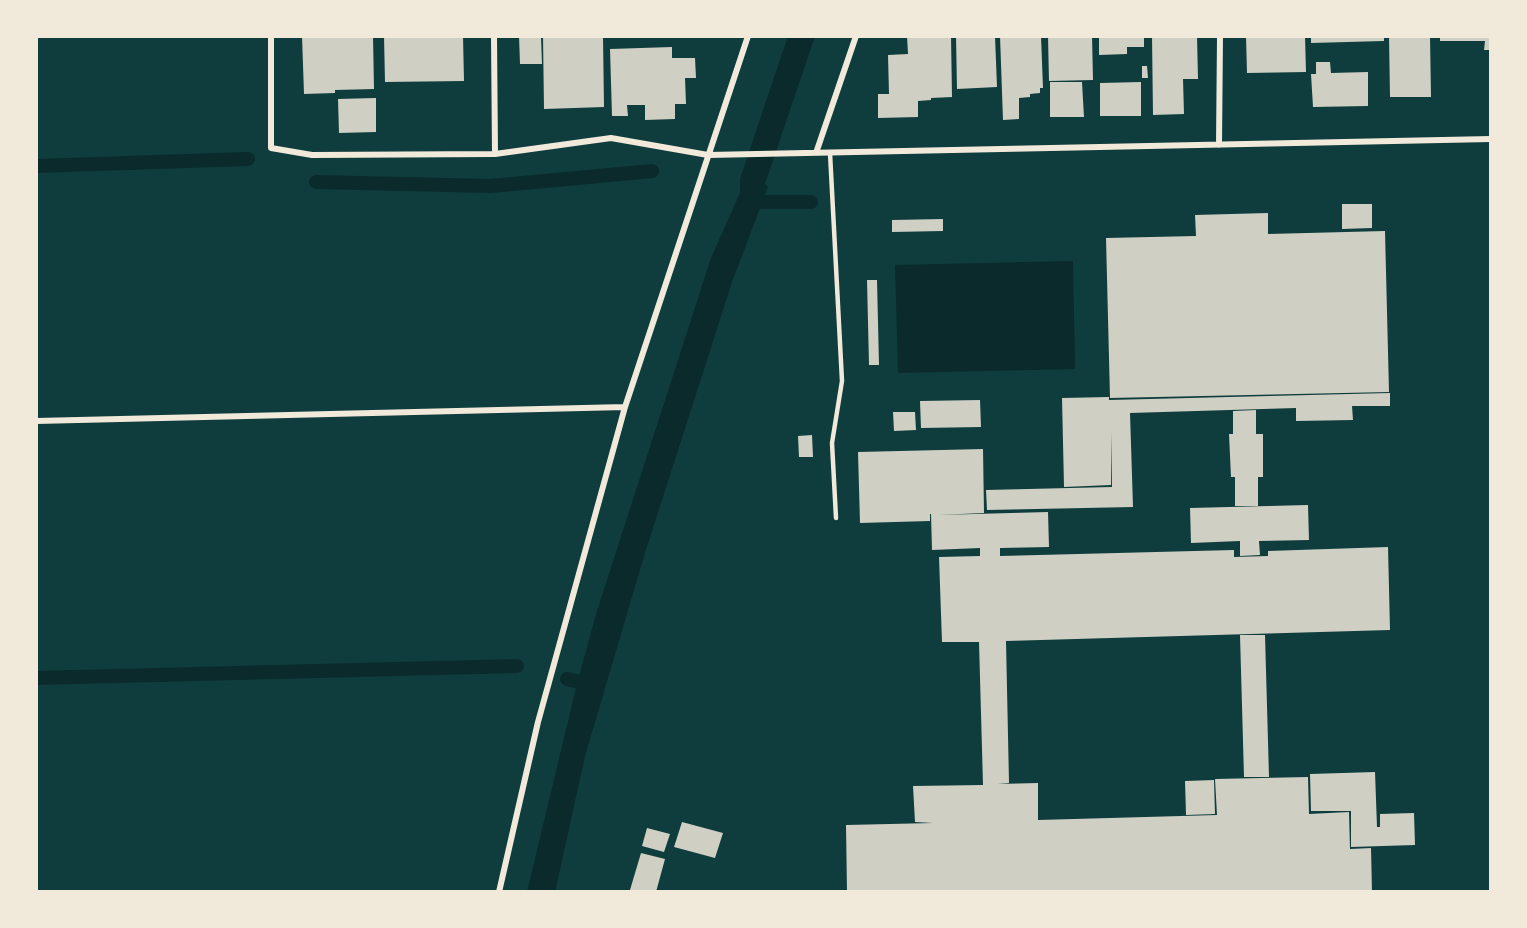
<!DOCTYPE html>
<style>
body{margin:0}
#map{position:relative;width:1527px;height:928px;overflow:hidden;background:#0f3d3e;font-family:"Varela Round",sans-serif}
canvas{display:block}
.frame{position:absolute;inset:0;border:38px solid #f1e9da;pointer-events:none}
</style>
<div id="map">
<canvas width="1527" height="928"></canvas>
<div class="frame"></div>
</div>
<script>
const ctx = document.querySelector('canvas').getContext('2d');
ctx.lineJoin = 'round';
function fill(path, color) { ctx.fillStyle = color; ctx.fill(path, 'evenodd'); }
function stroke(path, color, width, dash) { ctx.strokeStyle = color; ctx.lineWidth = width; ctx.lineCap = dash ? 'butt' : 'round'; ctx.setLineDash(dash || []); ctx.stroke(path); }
fill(new Path2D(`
 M788,36H815L765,184L768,187L732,282L644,556L585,756L555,892H527L576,688L596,614L711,258L740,193V179Z
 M1073,261L1075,369L898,373L895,265Z`), '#0a2a2b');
stroke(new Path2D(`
 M36,166L248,159
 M316,182L491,186L652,171
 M746,202H811
 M36,678L517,666
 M567,679L588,684`), '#0a2a2b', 14);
fill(new Path2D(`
 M302,36H373L374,89L335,90V93L304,94Z
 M384,36H463L464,81L385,82Z
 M519,36H541L542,64H520Z
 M543,36H603L604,107L544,109Z
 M907,36H951L952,97L931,98V100L918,101V117L878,118V94H889L888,55L908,54Z
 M956,36H995L997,87L957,89Z
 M1000,36H1041L1043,88H1040V93L1030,94V97L1019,98V119L1003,120Z
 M1048,36H1092L1093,80L1049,81Z
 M1099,36H1144V47H1127V54L1099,55Z
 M1152,36H1197L1198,79H1183L1184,114L1153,115Z
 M1246,36H1305L1306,72L1247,73Z
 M1311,36H1384V41L1311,43Z
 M1389,36H1430L1431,97H1390Z
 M1440,36H1491V50H1484L1485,41H1440Z
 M672,47V58H695L696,78H685L686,104H675V119L645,120V105H627L628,116H612L610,49Z
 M1316,62H1330L1331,73L1368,72V106L1313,107L1311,74H1316Z
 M1142,66H1147L1148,78H1142Z
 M1050,82H1082L1084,117H1050Z
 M1141,82V116H1100V83Z
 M376,98V132L339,133L338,99Z
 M1342,204H1372V228L1342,229Z
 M1268,213V234L1385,231L1389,392L1110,398L1106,238L1196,236L1195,215Z
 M943,219V231L892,232V220Z
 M867,280H877L879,365H869Z
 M1390,393V406H1352L1353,420L1296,421V408L1130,413L1133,507L987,510L986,490L1112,487L1111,432V485L1064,487L1062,398L1109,397V400Z
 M980,400L981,427L921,428L920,401Z
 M1256,410V434H1263V477H1258V506H1235V477H1231L1229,434H1233V411Z
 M893,412H915L916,430L894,431Z
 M812,435L813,457H799L798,436Z
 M983,449L984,513L938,515L1048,512L1049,547L1000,548V556L1234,550V557L1268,556V551L1388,547L1390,630L1006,641L1009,783L998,784L1038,783V820L1217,815L1215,779L1308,777L1309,814L1349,812L1350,849L1371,848L1372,892H847L846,825L933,823L915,822L913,786L983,785L979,642H996H942L939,557L980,556V548L932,550L931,514H930V521L860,523L858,452Z
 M1308,505L1309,540L1259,541L1260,555L1240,556V541L1191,543L1190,508Z
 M1240,635H1265L1269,777H1244Z
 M1375,772L1377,827H1380V814L1414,813L1415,845L1351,847V811H1311L1310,774Z
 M1214,780L1215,814L1186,815L1185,781Z
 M682,822L723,833L715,858L674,847Z
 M647,828L670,834L664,852L642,846Z
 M641,853L665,859L656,892H635L630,890Z`), '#cfcfc3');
stroke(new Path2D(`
 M830,153L842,381L832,443L836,518`), '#f1e9da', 4.5);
stroke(new Path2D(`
 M271,36V148L312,155L495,154
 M494,36L495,154L611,138L708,155L1491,139
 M1219,145L1220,36
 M816,153L856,36
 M36,421L625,407
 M499,892L538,722L625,407L748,36`), '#f1e9da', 6);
</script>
